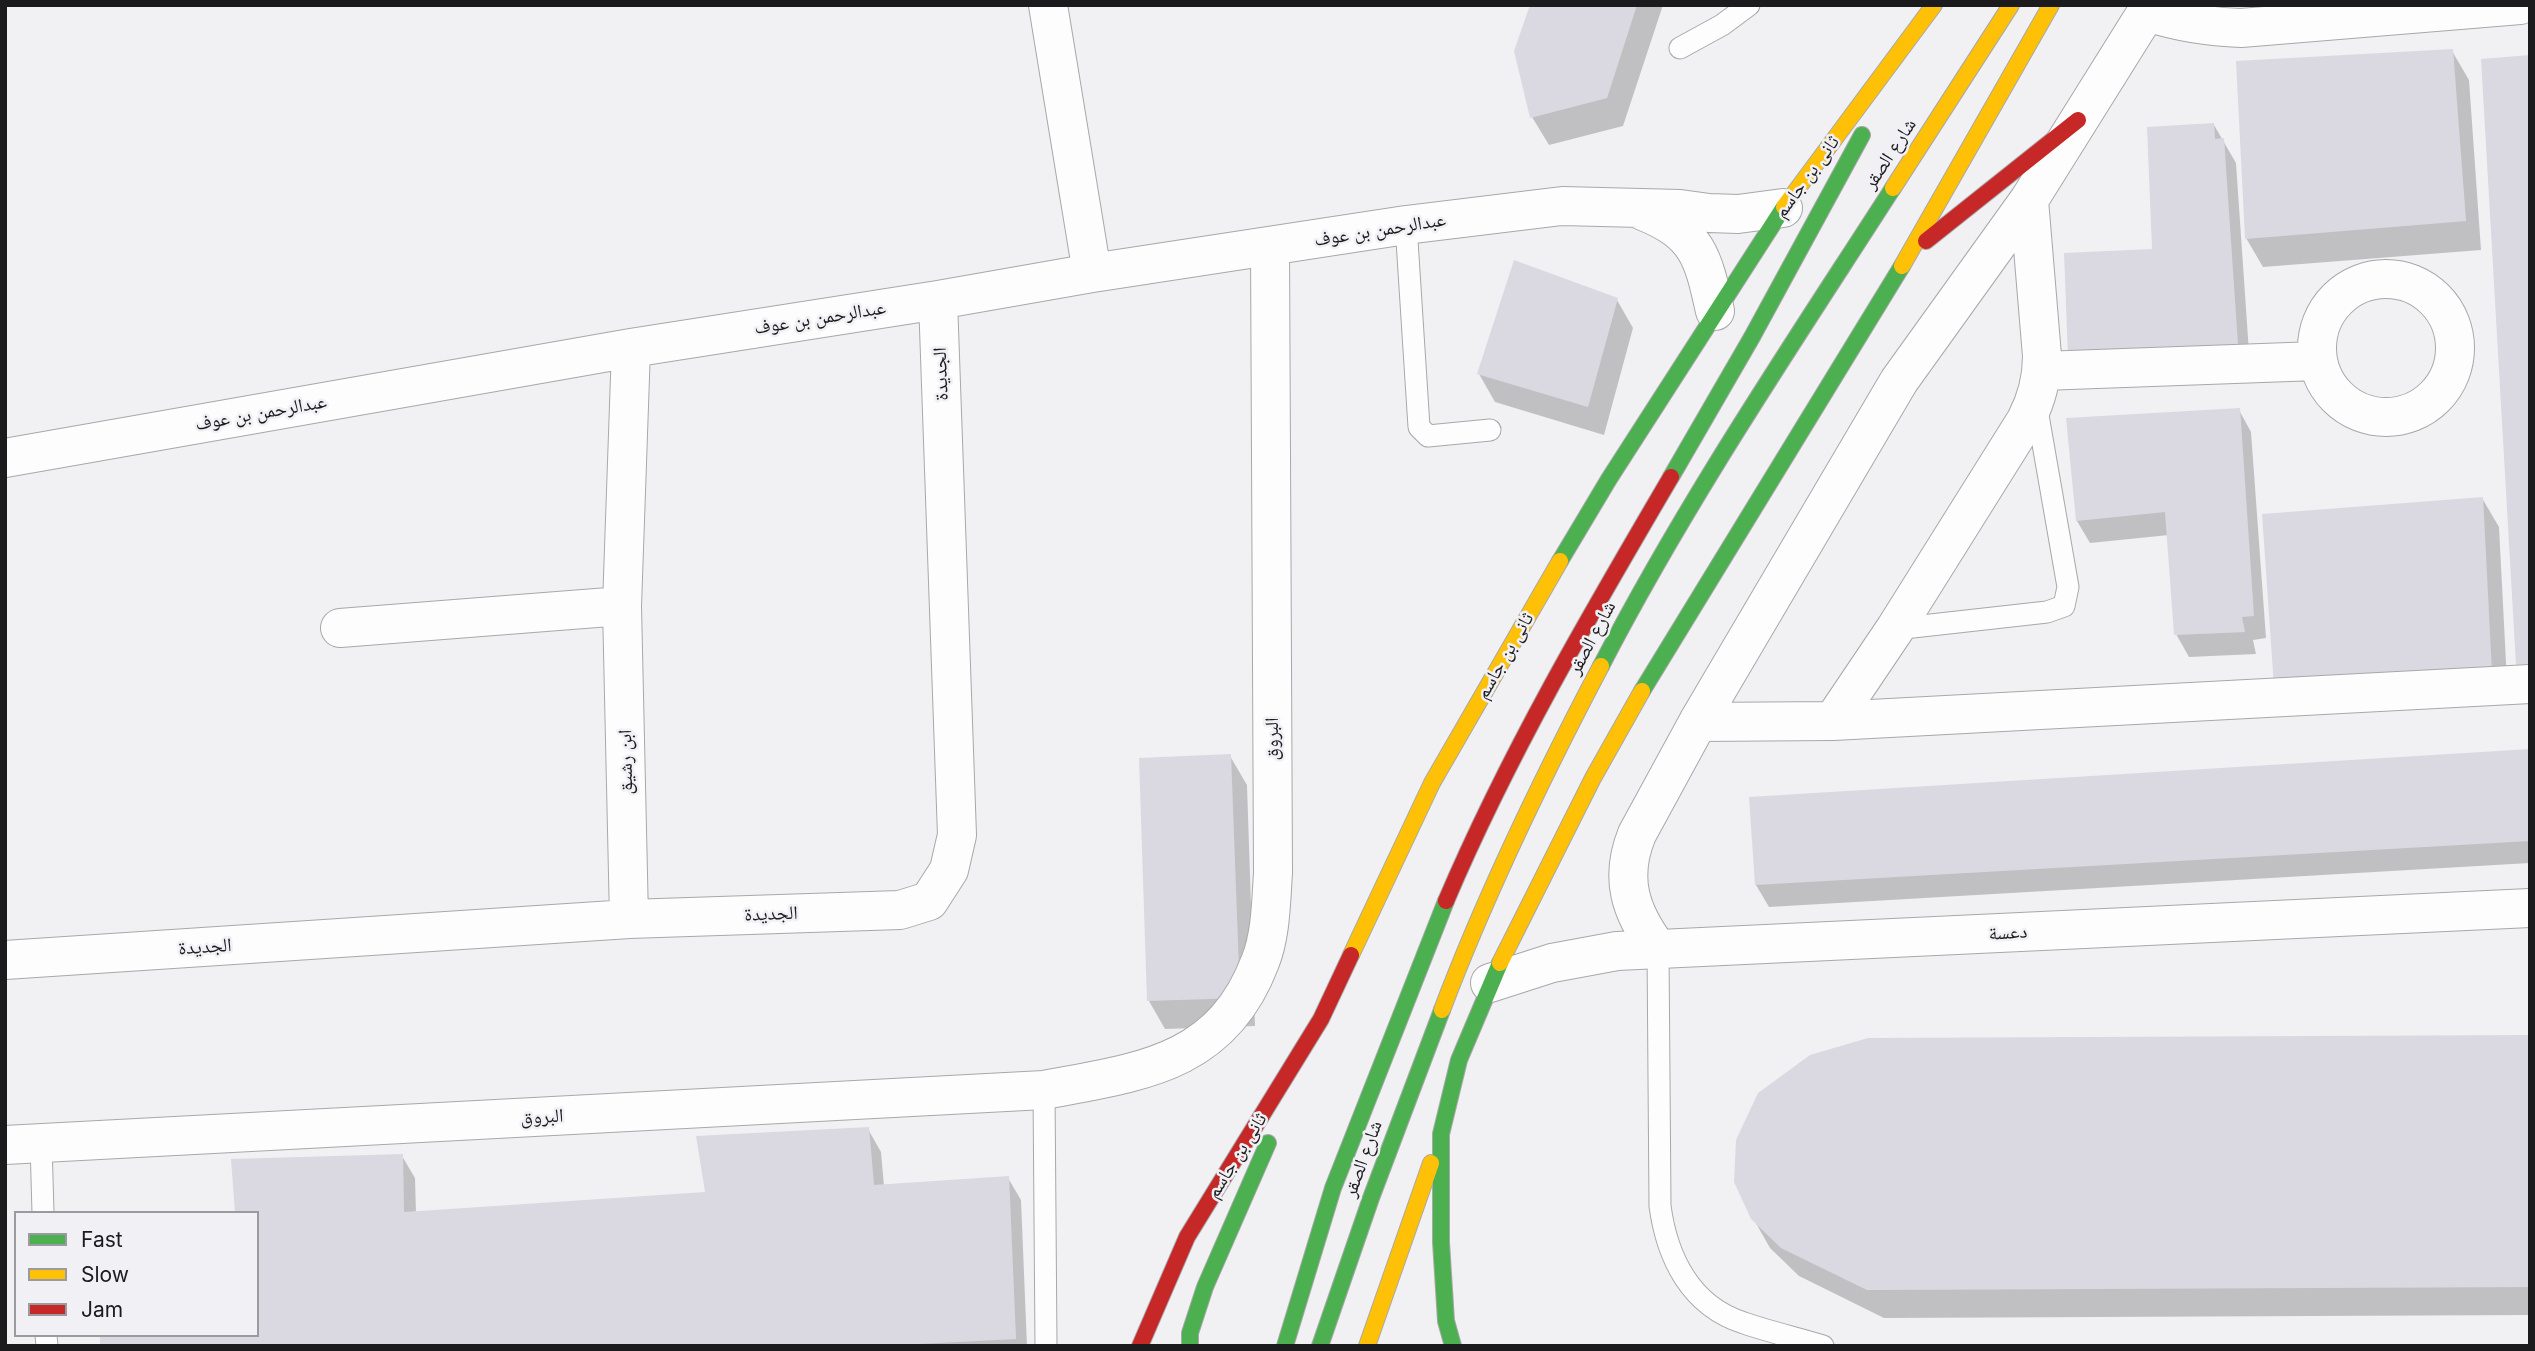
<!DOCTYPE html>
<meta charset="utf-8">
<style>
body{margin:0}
#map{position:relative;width:2535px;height:1351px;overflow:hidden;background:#f1f1f4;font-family:Inter,sans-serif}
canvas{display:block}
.frame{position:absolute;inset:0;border:7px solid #1b1a1c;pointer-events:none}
.legend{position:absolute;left:14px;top:1211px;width:245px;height:126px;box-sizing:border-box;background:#f0f0f5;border:2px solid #9b9a9e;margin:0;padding:9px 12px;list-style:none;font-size:21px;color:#1b1a1c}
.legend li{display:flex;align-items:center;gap:14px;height:35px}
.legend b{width:35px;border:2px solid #9b9a9e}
</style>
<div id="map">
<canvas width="2535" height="1351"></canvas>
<div class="frame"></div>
<ul class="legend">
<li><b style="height:9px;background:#4caf50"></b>Fast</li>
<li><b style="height:9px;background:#ffc107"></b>Slow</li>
<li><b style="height:9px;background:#c62828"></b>Jam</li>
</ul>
</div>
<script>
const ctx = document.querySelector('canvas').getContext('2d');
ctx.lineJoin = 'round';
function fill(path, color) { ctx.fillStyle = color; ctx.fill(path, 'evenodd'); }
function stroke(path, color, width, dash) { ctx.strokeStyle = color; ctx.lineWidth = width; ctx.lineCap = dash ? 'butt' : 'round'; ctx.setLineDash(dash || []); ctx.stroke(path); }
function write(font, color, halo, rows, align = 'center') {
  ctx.font = font + ' Inter,"Noto Naskh Arabic",sans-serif'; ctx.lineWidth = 5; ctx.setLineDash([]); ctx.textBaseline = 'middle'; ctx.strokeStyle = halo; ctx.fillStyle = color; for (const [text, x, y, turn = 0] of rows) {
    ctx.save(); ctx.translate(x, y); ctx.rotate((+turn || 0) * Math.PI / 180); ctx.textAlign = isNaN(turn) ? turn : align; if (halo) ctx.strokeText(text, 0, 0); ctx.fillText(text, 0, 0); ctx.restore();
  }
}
fill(new Path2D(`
 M1532,5H1663L1623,126L1549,145L1532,117Z
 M2452,51L2469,80L2481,250L2263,267L2246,238Z
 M2214,125L2236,163L2250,367L2154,251Z
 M1617,300L1633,328L1604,435L1495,402L1479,374Z
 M2239,410L2251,432L2266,638L2253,640L2256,654L2189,657L2176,634L2169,535L2090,543L2077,521Z
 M2482,498L2499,527L2508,701L2292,715Z
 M2530,751V863L1769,907L1756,885L1750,799Z
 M1230,756L1247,785L1255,1026L1165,1029L1149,1001Z
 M2530,1037V1315L1884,1318L1799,1276L1770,1248L1753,1218Z
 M868,1129L881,1152L884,1186L1008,1178L1021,1200L1027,1346H102L257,1335L402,1156L415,1178L416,1213L707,1194Z`), '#0003');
fill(new Path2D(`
 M1530,5H1637L1607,98L1530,118L1514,51Z
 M2453,49L2466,221L2245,239L2236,61Z
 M2530,55V664L2516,665L2481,59Z
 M2214,123L2215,139L2224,138L2238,345L2068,358L2064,253L2152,249L2147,127Z
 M1514,260L1618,298L1588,407L1477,374Z
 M2240,408L2254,616L2242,617L2245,632L2174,635L2165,512L2076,521L2066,418Z
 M2483,497L2492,673L2274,687L2262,514Z
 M2530,749V841L1755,885L1749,797Z
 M1231,754L1240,998L1147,1001L1139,758Z
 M2530,1035V1287L1867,1290L1781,1248L1751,1219L1734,1182L1736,1140L1758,1093L1810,1055L1868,1038Z
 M869,1127L874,1185L1009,1176L1016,1339L879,1346H100V1335H257V1213H235L231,1159L403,1154L404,1212L705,1192L696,1136Z`), '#dad9e2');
const lane = new Path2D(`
 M1680,48L1722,25L1749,5
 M1406,225L1419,427L1428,436L1490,430
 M1895,629L2047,612L2064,606L2068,587L2036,404
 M1658,949L1660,1206C1667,1257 1690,1306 1744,1323C1770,1332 1797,1338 1823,1346
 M1044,1090L1046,1346
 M41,1143L43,1213
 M46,1335L47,1346`);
const street = new Path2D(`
 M1048,5L1092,273
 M2147,12C2178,22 2208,27 2241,28L2520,5
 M1643,211C1698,233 1703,257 1715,311
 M2317 348a69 69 0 1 1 138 0a69 69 0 1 1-138 0Z
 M2042,371L2317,361
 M5,458L631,348L938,300L1092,273L1406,225L1562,206L1680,209L1709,213L1738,214L1783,208
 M340,628L622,606
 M1833,721L1895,629L2026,420C2037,399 2042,379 2042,356L2029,200
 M1698,722L1833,721L2530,684
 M629,919L622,606L631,348
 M1658,949C1630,912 1619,878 1637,834L1698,722L1899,381L2029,200L2151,5
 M5,960L629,919L900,910L929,901L949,870L957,835L938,300
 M1490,983L1552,963L1617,951L2530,908
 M5,1145L1044,1090C1139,1072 1221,1065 1260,962C1271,935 1271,901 1273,873L1270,247`);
const fast = new Path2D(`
 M1671,477L1752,337L1862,135
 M1560,561L1609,479L1784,207
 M1601,666C1687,500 1792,345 1893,188
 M1642,691L1902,266
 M1190,1346V1333L1205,1287L1268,1143
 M1285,1346L1333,1188L1446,901
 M1320,1346L1371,1198L1442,1010
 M1453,1346L1446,1321L1441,1242V1134L1459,1060L1500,963`);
const slow = new Path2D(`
 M1893,188L2011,5
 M1784,207L1934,5
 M1902,266L2051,5
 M1351,955L1432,783L1560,561
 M1500,963L1593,778L1642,691
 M1442,1010C1487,891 1542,778 1601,666
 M1367,1346L1431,1163`);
const jam = new Path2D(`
 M1926,241L2078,120
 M1446,901C1509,753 1590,615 1671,477
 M1140,1346L1187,1237L1321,1019L1351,955`);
stroke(lane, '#a8a8aa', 23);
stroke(street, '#a8a8aa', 40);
stroke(fast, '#a8a8aa', 18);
stroke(slow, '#a8a8aa', 18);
stroke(jam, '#a8a8aa', 18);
stroke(lane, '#fdfdfd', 21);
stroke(street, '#fdfdfd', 38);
stroke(fast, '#4caf50', 16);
stroke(slow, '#ffc107', 16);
stroke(jam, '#c62828', 16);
write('19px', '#1b1a1c', '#f0f0f5', [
 ["شارع الصقر",1890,154,-57],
 ["ثانى بن جاسم",1807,177,-54],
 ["عبدالرحمن بن عوف",1380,230,-9],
 ["عبدالرحمن بن عوف",820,318,-9],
 ["الجديدة",941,374,-92],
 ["عبدالرحمن بن عوف",261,413,-10],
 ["شارع الصقر",1592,638,-62],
 ["ثانى بن جاسم",1505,656,-60],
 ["البروق",1272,739,-90],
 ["ابن رشيق",626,762,-91],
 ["الجديدة",771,914,-2],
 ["دعسة",2008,933,-3],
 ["الجديدة",205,947,-4],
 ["البروق",542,1117,-3],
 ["ثانى بن جاسم",1237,1156,-58],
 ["شارع الصقر",1363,1159,-70]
]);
</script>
